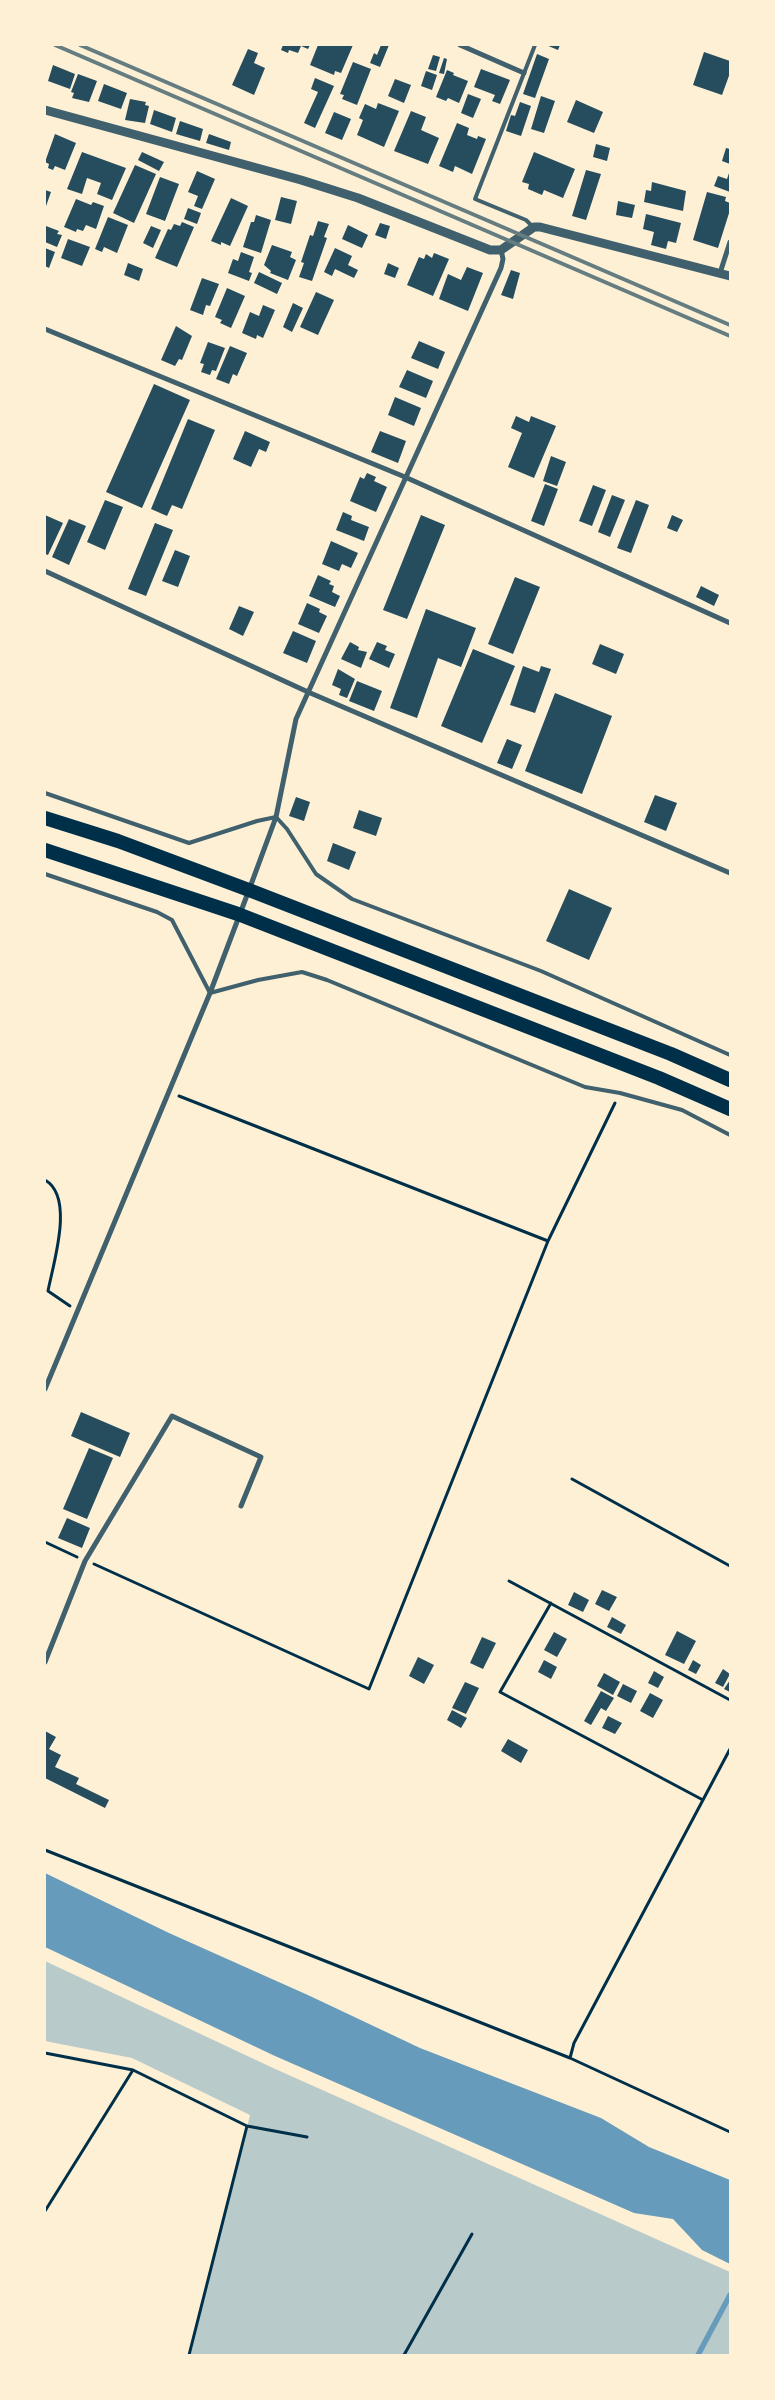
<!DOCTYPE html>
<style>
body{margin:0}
#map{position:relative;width:775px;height:2400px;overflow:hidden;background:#fdf0d5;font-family:"Sofia Sans Condensed",sans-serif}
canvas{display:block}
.frame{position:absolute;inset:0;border:46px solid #fdf0d5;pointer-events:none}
</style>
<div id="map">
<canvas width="775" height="2400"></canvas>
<div class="frame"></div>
</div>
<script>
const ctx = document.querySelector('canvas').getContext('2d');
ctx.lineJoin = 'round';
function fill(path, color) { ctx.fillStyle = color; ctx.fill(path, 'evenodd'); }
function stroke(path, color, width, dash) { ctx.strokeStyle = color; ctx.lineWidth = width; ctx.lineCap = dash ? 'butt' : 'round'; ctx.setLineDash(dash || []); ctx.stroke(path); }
fill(new Path2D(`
 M45,1961L273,2068L730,2272V2355H190L250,2115L132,2058L45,2041Z`), '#b9caca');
fill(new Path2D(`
 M45,1873L169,1933L310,1996L420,2048L601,2118L649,2147L730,2180V2264L702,2250L673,2219L634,2213L275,2056L45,1947Z`), '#669bbc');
stroke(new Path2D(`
 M698,2355L730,2295`), '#669bbc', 5.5);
fill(new Path2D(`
 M283,45H310L308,49L301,46L298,53L289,50L288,53L281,50Z
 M318,45H353L341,73L335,71L334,75L310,65Z
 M381,45H389L380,67L370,63L374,53L377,55Z
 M546,45H560L558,50Z
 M248,49L258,53L254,63L265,68L254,95L232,85Z
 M704,52L730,61V73L722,95L693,85Z
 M537,54L549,59L535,98L523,94Z
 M433,55L440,57L436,71L428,69Z
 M444,58L447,59L444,74L439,73Z
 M353,62L371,69L357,105L342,99L344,95L340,94Z
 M53,65L75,74L70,89L48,81Z
 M481,69L510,80L500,104L492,101L495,95L474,87Z
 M447,70L454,73L453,75L468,81L459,103L448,98L446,101L436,97Z
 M426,71L437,75L432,90L421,86Z
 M78,74L97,81L89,102L72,98L74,93L71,92Z
 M315,78L334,86L315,128L304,123L318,92L311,89Z
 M395,79L411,85L404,103L388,96Z
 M104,84L127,93L121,109L98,101Z
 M468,94L481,99L473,118L461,113Z
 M541,96L555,101L544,133L531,129Z
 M130,99L146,102L145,105L149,106L145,123L125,120Z
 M576,100L603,112L594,133L567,122Z
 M520,102L531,106L521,136L506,131L511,115L515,116Z
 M378,103L399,111L384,147L357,135L363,120L359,118L365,104L376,109Z
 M154,110L176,118L172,132L150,124Z
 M411,111L426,117L421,130L439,138L428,164L394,151Z
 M334,112L351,119L342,140L325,133Z
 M180,121L203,129L200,141L176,134Z
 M457,123L469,128L467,135L477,139L478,136L486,139L472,174L455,166L453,172L439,166Z
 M55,134L76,143L65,170L55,166L53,170L48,168L49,164L45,162Z
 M209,134L231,142L229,150L206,143Z
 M596,144L610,148L607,161L593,157Z
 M726,148L730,149V164L722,161Z
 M82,152L126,168L112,200L97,194L101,183L87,178L82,194L67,189Z
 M142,152L164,162L159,171L138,160Z
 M534,152L575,169L563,198L544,190L542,195L528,189L529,184L522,182Z
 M135,165L156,174L134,223L113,213Z
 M586,170L601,174L586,220L572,216Z
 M730,170V192L714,186L718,176L727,179Z
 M197,171L215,179L202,209L194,206L198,196L188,192Z
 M160,177L179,184L165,221L146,214Z
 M652,182L686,191L683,211L644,202L646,190L651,191Z
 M45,190L51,192L45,209Z
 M707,192L726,197L725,201L730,203V210L718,248L693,240Z
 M281,197L297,201L291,224L275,220Z
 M231,198L248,206L230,246L221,242V245L211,241Z
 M76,199L91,205L93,202L104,206L96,229L86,225L83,231L77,229L76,232L64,227Z
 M618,201L635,205L632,218L616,215Z
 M188,208L201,213L197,224L184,219Z
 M646,214L681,223L676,243L668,241L666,249L651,245L654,232L643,229Z
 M256,215L271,220L261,253L243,247L251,222H254Z
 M108,217L128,225L117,253L104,247L102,252L95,249Z
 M318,221L329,224L324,237L327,238L312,281L299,277L304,263L301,262L310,235L313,236Z
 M182,222L194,227L177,267L155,258L168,229L171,230L174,224L180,226Z
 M380,223L390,226L386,239L375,235Z
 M348,225L368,235L362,248L342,239Z
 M46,226L59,231L57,234L62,235L57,247L45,242Z
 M151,226L161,230L153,248L143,243Z
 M68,239L90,247L82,266L61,258Z
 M272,245L292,252L290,257L296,260L288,280L270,273L271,271L264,265Z
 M45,248L55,252L49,268L45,266Z
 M335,248L352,256L348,265L358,270L354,278L335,269L332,276L324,272Z
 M241,252L254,257L249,272L252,273L249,281L228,273L233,259L238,261Z
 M434,253L449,259L433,296L407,285L419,257L424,259L426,254L432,258Z
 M128,263L143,269L139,281L124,275Z
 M388,263L399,268L395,278L384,274Z
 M467,267L483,273L468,311L439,299L448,274L461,280Z
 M511,270L520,273L513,299L501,295Z
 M259,272L282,283L277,294L254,283Z
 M202,278L219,284L210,306L206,305L203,315L190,310Z
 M227,288L245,296L231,328L220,323L222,320L215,317Z
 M316,292L334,300L318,335L300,327Z
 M293,303L303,308L292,332L283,327Z
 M263,305L275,310L263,338L257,335L256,339L242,333L250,312L259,316Z
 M176,326L192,336L182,360L179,359L175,366L161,360Z
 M419,341L445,352L438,369L411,358Z
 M208,342L225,348L216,371L212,370L210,375L201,372L204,364L200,363Z
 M230,346L247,353L237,376L233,374L229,384L216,379Z
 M407,370L433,381L426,398L399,387Z
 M154,384L190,400L142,508L106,492Z
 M395,397L421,408L414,426L388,415Z
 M516,416L529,422L531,416L556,426L534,478L508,467L522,433L511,428Z
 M188,419L215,430L182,509L172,505L167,516L151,509Z
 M245,431L270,442L266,452L259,449L251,467L233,459Z
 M380,431L406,441L398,463L371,452Z
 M551,456L566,462L557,486L543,481Z
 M367,473L376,477L374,481L387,487L376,512L350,501L360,477L364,479Z
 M545,484L558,489L544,526L531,521Z
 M593,485L606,490L592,526L579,521Z
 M612,495L625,500L610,537L598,532Z
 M105,500L123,507L105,550L87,542Z
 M636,500L649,505L631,553L617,548Z
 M343,512L352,516L351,520L369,527L364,541L336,530Z
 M45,515L63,523L48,555L45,554Z
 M421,515L445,525L407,619L383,610Z
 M672,515L683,520L677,532L667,528Z
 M69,519L86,526L69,565L52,557Z
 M155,523L173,530L146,596L128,589Z
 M331,541L358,553L351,568L342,564L339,571L322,564Z
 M175,550L190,556L178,587L162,581Z
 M318,575L331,581L329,584L334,586L332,592L340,596L335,607L309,596Z
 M515,577L540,587L513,654L488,644Z
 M701,586L719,595L714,606L696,597Z
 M307,603L320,609L319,612L327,616L319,633L298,624Z
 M239,606L254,612L243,636L229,629Z
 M426,609L476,628L461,667L438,658L417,718L390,708Z
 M293,631L316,641L307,663L283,653Z
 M350,642L359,647L358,650L367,652L361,668L341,659Z
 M377,642L387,646L385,650L395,654L389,668L369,659Z
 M600,644L624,654L616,674L592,664Z
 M473,649L515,666L482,743L441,726Z
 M523,666L539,672L541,666L551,669L535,713L510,705Z
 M338,669L355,679L347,698L339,695L341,689L332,685Z
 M357,681L382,691L374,711L349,701Z
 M555,693L612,716L582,794L525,771Z
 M507,739L522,745L512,769L497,763Z
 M655,795L677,803L666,831L644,822Z
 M296,797L310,802L304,821L289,816Z
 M359,810L382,818L376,836L353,828Z
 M333,843L356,852L349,870L327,861Z
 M569,889L612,908L589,960L546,941Z
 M81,1412L130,1433L120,1457L71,1436Z
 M89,1448L113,1458L87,1519L63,1509Z
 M67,1518L90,1528L82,1548L58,1538Z
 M602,1590L617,1597L609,1611L595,1604Z
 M574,1592L589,1600L583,1612L568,1605Z
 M612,1617L626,1625L621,1634L607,1627Z
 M677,1631L696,1641L684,1664L665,1655Z
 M554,1632L567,1639L557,1657L544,1650Z
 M482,1637L496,1643L483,1669L470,1663Z
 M418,1657L434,1665L424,1684L409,1676Z
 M544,1660L557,1667L551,1679L538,1672Z
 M693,1660L701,1665L696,1674L688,1670Z
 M723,1669L730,1674L723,1687L715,1683Z
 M654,1671L664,1677L658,1688L648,1683Z
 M604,1673L620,1682L613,1695L597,1686Z
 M730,1680V1692L724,1689Z
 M465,1682L479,1688L466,1714L452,1708Z
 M623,1684L637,1691L631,1703L617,1696Z
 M601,1691L614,1698L606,1711L601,1708L591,1725L584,1721Z
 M650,1693L663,1700L653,1718L640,1711Z
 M452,1710L467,1718L461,1728L447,1720Z
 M608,1716L622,1723L615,1734L602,1728Z
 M45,1731L56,1737L49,1749L61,1755L55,1767L79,1778L76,1784L109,1800L105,1808L45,1778Z
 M508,1739L528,1750L521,1763L501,1751Z`), '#264d5e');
stroke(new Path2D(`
 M179,1096L548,1241
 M45,1180C75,1197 53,1264 48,1291L70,1306
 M572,1479L730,1566
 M45,1542L77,1557
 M94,1564L369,1689L548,1241L615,1103
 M509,1581L730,1700
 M551,1603L500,1692L703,1800
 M45,1850L570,2058L730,2132
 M45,2053L133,2070L247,2126L307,2137
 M570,2058L574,2043L730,1749
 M45,2211L133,2070
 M189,2355L247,2126
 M404,2355L472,2234`), '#003049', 3);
stroke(new Path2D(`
 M533,227L526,220L475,199L535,45
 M45,793L189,843L257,821L276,817L287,829L316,874L352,899L541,971L730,1055
 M45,874L157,912L172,920L210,993L258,980L302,972L327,980L585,1087L620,1093L682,1110L730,1135`), '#3f606c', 4);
stroke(new Path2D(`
 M460,45L524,73
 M720,273L730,242
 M45,329L405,477L730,623
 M45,571L308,692L730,873
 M45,1389L210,993L249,890L276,817L296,719L501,268L503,259L501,250
 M45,1662L85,1561L172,1416L261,1457L241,1506`), '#3f606c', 5);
stroke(new Path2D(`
 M45,110L301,180L358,198L490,250H501L534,227H540L730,276`), '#3f606c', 9);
stroke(new Path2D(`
 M45,818L118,841L249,890L671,1054L730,1080
 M45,850L238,914L659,1078L730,1109`), '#003049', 14);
stroke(new Path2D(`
 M55,45L730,336
 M80,45L730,325`), '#657d81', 4);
</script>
